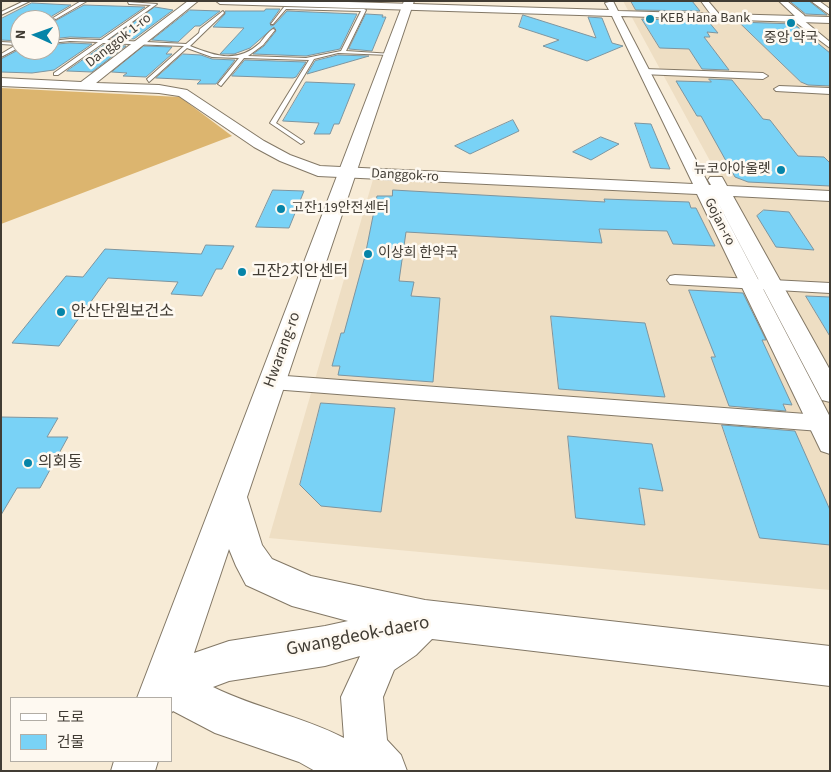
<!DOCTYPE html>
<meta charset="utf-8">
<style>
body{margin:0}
#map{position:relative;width:831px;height:772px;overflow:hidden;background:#f7ebd6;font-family:"Source Sans 3","Noto Sans KR",sans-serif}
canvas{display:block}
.frame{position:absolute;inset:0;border:2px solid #413c34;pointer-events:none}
.legend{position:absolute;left:10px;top:697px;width:162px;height:65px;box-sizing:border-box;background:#fef9f1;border:1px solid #b2ada5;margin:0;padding:6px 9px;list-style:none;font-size:15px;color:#413c34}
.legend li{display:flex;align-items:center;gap:10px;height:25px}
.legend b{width:25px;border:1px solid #b2ada5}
.north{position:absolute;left:10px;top:10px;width:50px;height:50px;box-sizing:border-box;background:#fef9f1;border:1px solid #b2ada5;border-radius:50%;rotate:272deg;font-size:14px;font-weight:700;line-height:20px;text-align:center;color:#413c34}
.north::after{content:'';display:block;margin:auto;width:18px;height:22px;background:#0684a8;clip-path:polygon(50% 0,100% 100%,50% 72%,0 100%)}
</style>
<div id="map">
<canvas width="831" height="772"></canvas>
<div class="frame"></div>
<ul class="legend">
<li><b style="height:6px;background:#fff"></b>도로</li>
<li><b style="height:14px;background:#79d2f6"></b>건물</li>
</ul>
<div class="north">N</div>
</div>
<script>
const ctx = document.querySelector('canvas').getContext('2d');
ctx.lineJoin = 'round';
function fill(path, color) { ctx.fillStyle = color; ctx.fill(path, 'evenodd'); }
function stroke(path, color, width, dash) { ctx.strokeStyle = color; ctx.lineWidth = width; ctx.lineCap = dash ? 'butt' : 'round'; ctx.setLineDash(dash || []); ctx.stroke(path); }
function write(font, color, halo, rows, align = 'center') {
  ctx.font = font + ' "Source Sans 3","Noto Sans KR",sans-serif'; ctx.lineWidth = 5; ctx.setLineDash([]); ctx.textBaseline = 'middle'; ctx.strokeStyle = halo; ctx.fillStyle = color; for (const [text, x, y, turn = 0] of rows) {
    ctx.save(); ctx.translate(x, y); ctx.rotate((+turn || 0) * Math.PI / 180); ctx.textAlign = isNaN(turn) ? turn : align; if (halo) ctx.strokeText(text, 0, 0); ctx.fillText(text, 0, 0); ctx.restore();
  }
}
fill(new Path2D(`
 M623,1H830V590L269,538L374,176L728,194Z`), '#eedec3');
fill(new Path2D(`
 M1,88L180,97L232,136L1,224Z`), '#dcb56f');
const building = new Path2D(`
 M631,1H692L700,11L636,10Z
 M790,1H809L827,15L806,14Z
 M32,3L71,5L52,16L51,19L55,21L84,5L145,7L100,38L70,37L50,39V28L54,25L50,21V18L20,17V41L1,40V19Z
 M155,7L173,10L134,39L112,38Z
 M266,9H280L270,23L271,26L274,25L287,11L357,14L340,49L306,56L253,54L264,46L276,31L274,27L250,48L234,54H220L244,28L213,27L225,14V11H264Z
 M190,10L220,11L200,26H195L178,42L152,40Z
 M366,14L383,15L382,17H386L372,51L349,49Z
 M523,15L596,38L588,17L602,18L612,43L623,46L587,61L543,46L559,40L519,27Z
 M642,19L708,21L718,33L707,32L710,37H704L729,70L702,69L689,49L660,48Z
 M739,22L794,24L830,53V86L808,85L801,82Z
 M70,43L92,44L54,70L32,73L1,72V59L20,49L50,50V45Z
 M104,45L126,46L92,72L67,71Z
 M144,46L172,47L166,54H172L146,77L123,76L127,73L112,72Z
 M183,54L201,55L212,59L235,60L216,84H197L201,80L156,78Z
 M338,55L369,56L307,74L315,61Z
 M245,60L306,62L296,77L293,78L232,76Z
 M709,79L732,80L763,119L770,120L798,156L824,157L830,163V186L748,182L735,177L701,116H697L676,81L711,82Z
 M306,82L355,84L339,124H334L330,134H314L319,123L283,121Z
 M513,120L519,131L470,154L455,146Z
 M635,123L651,124L670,169L651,168Z
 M601,137L619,144L591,160L573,152Z
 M273,190L304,191L289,228L256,227Z
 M393,190L605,202L604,199L689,202L691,208H696L715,246L673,244L667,231L599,229L602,243L406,232L399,281L414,282L411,296L440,298L433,382L338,375L340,366H332L341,333H344L365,256L377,196H392Z
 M764,210L789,212L814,250L776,247L757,216Z
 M206,245L234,246L222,269H216L202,296L171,294L178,282L108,278L59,346L12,343L66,276L83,277L105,249L201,254Z
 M689,290L743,293L766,340H762L792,405L783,404L786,411L729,406L711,357H715Z
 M806,296L830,297V336Z
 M551,316L645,323L665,397L559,389Z
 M321,403L395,408L381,512L321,506L300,485Z
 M1,417L58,418L47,437H68L40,488H17L1,515Z
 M722,425L795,431L830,510V545L760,538Z
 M568,436L652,444L663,491L639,488L645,525L576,518Z`);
fill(building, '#79d2f6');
stroke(building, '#7e959f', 1);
const service = new Path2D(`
 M24,1H30L1,15V12Z
 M81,1H87L56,19L53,18Z
 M128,2L157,4L107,40L186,44L199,33L200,29L223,11L224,13L190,46C215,56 237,64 260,43C264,38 268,32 273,29L275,30L263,45L248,56L306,58L341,51L361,11L286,9L273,24H271L284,7L364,9L366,10L346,51L392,54L390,55L338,53L314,59L276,123L303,141L304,142L301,144L270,123L309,60L244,58L221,86L218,84L239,58L212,57L187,48L149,82L147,79L184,46L103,43L58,75H54V73L98,42L70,41L50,43V41L70,39L101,40L151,5L129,4Z
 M50,23L52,25L50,26Z
 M1,42L20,43V47L1,57V54L16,45L1,44Z`);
const minor = new Path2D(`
 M701,1H708L719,14L718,16H712Z
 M779,1H787L804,15L805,17L802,19L830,42V48L794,21L793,19L796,17Z
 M811,1H819L830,9V15Z
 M644,69L763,73L768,76L763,79L641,74V70Z
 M779,86L830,88V94L776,91L774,89Z
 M675,275L830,283V293L670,284L667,280L670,276Z
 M272,375L820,415L827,417L830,423L827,429L820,431L272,389L265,387L263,382L265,377Z`);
const tertiary = new Path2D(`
 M188,1H198L96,83L159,85L187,90L264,141L290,155L320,166L693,184L612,16L220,4L216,1H316L609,10L605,3L613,1L618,11L830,17V23L621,16L709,185H711L708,180L710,177H722L727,186L830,191V201L733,196L830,370V402L822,400L714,195L830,417V454L821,451L697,194L318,176L280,161L254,147L179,96L159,93L1,86V78L81,82Z`);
const secondary = new Path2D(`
 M404,1H414L247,497L262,545L272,559L311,576L425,600L830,646V686L432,639L416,655L394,670L383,697L387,740L401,755L407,771H315L299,762L215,733L173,711L171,713V698H137ZM229,549L236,566L246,585L292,606L348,621L325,626L229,641L194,653ZM360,656L341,697L344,738C302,716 255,708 213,687L229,681L325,666Z
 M114,761H158L155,771H111Z`);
stroke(service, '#837866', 2);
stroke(minor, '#837866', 2);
stroke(tertiary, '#837866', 2);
stroke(secondary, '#837866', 2);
fill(service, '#fff');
fill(minor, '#fff');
fill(tertiary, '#fff');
fill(secondary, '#fff');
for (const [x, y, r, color] of [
 [650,19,5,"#0684a8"],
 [791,23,5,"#0684a8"],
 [781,170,5,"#0684a8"],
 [281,209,5,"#0684a8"],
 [368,254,5,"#0684a8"],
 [242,272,5,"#0684a8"],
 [61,312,5,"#0684a8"],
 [28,463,5,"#0684a8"]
]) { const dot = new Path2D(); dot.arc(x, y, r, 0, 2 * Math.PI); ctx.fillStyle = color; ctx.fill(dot); stroke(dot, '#fef9f1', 2); }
write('14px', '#413c34', '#fef9f1', [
 ["KEB Hana Bank",660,19],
 ["중앙 약국",791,39,"center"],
 ["뉴코아아울렛",771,170,"right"],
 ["고잔119안전센터",291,209],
 ["이상희 한약국",378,254]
], 'left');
write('14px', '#413c34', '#fef9f1', [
 ["Danggok 1-ro",119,41,-38],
 ["Danggok-ro",405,176,3],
 ["Gojan-ro",719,222,63]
]);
write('16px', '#413c34', '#fef9f1', [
 ["고잔2치안센터",252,272],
 ["안산단원보건소",71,312],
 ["의회동",38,463]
], 'left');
write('16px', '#413c34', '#fef9f1', [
 ["Hwarang-ro",283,350,-70]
]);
write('19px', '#413c34', '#fef9f1', [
 ["Gwangdeok-daero",358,637,-11]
]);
</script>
